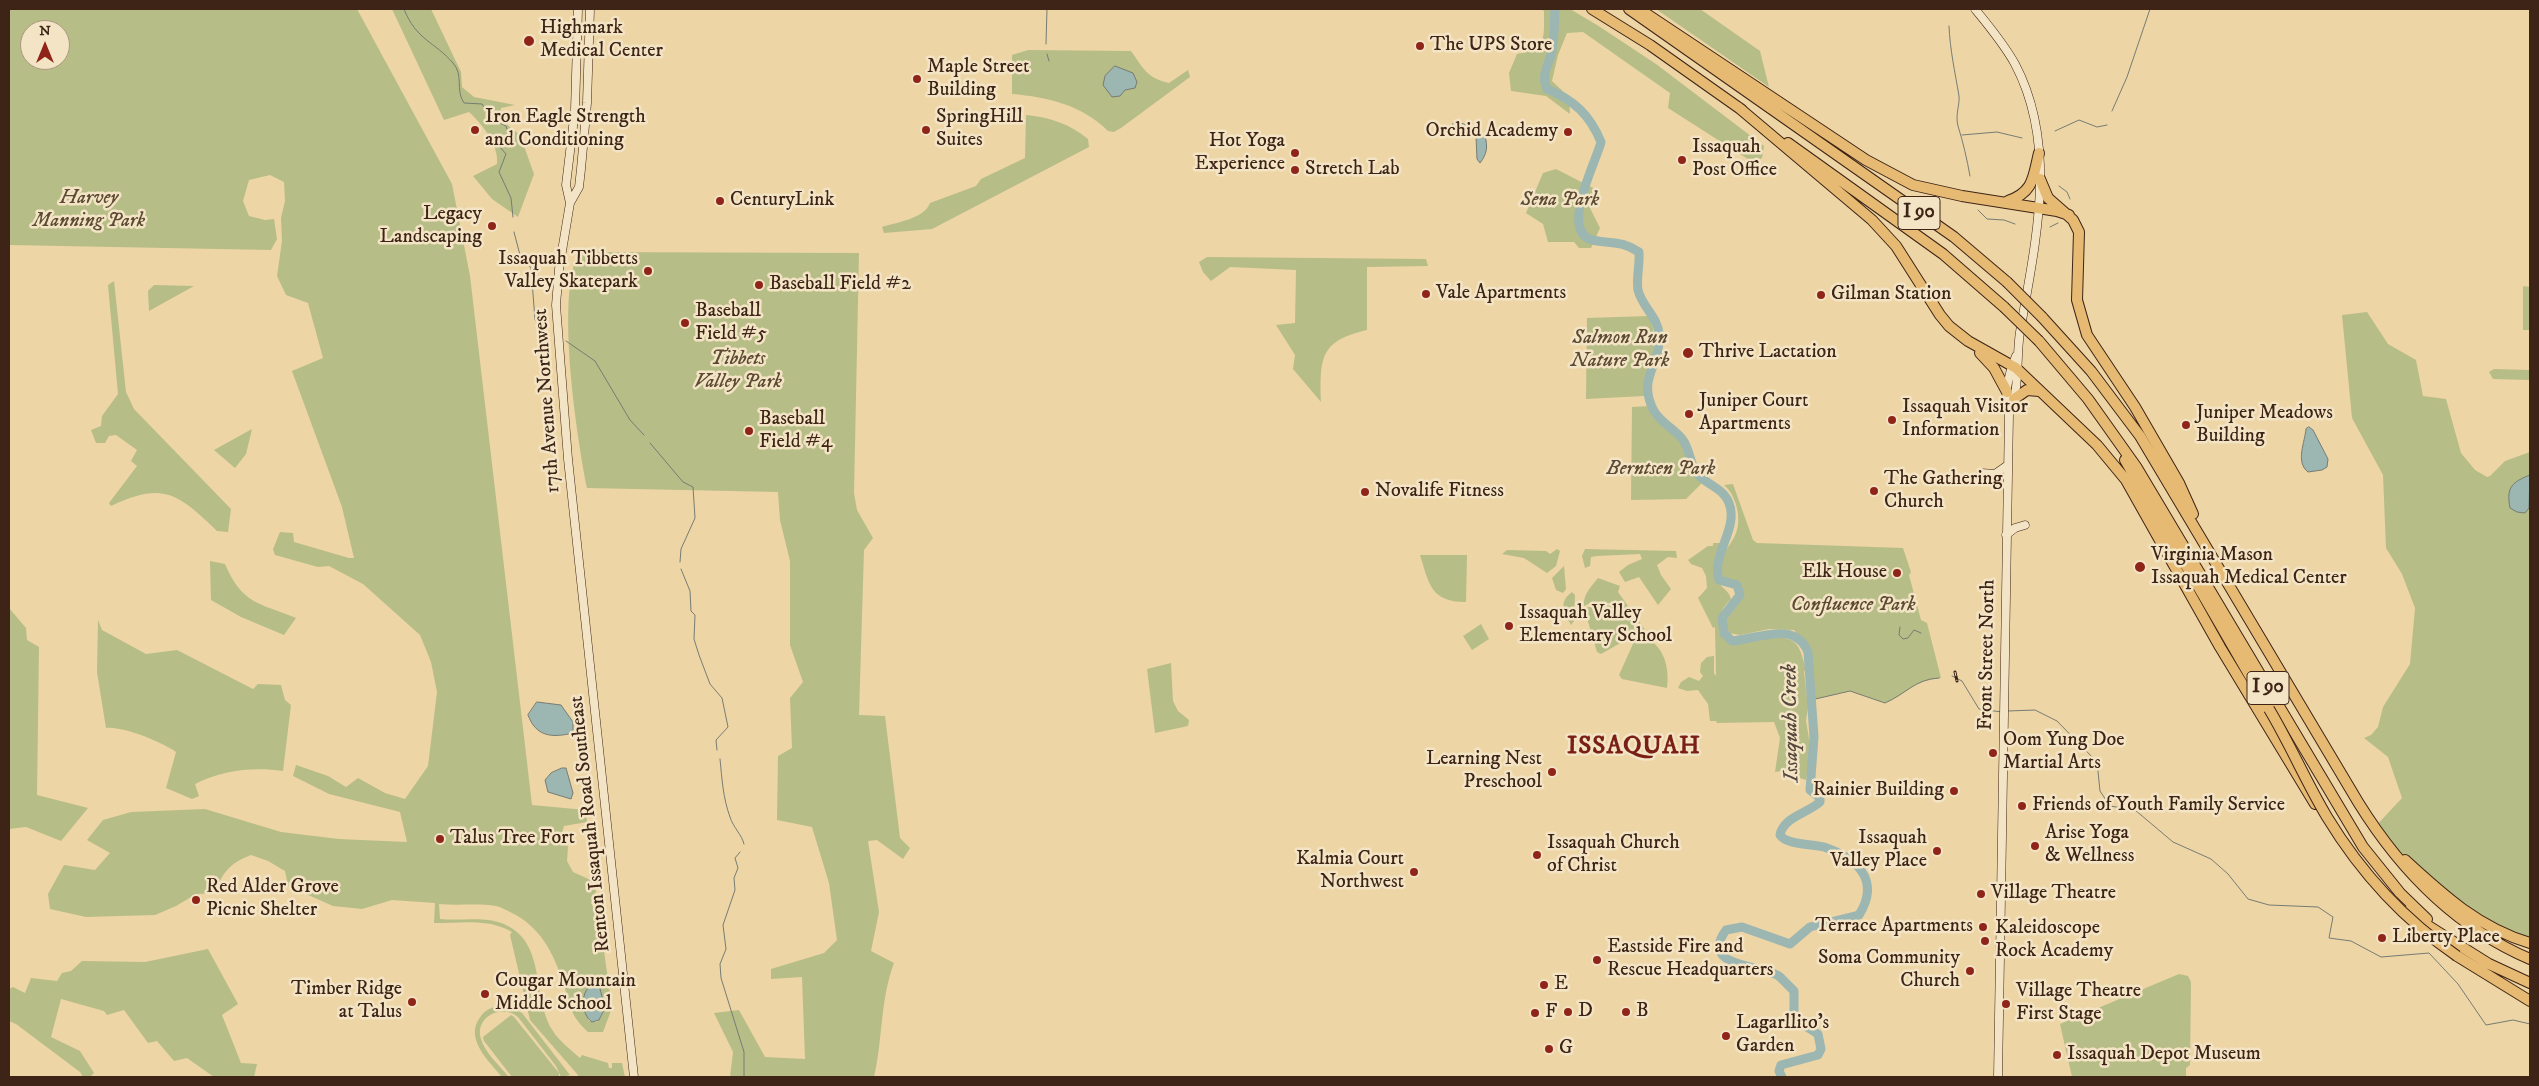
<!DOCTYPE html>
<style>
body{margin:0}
#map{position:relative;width:2539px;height:1086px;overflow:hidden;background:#edd5a6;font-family:"IM FELL DW Pica",serif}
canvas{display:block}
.frame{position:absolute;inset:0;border:10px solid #3e2416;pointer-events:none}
.north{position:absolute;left:20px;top:20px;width:50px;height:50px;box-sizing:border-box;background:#f3e4c5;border:1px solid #ab977f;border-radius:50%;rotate:0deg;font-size:14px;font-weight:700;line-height:20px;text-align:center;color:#3e2416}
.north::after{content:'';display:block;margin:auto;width:18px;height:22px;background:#8f2418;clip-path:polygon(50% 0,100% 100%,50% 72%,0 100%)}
</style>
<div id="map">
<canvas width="2539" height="1086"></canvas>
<div class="frame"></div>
<div class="north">N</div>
</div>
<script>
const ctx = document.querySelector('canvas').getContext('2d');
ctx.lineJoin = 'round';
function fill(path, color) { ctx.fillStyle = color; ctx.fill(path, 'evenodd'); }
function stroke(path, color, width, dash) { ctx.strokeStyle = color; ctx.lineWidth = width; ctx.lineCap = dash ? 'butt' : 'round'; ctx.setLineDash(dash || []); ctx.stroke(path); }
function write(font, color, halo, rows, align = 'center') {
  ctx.font = font + ' "IM FELL DW Pica",serif'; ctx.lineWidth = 5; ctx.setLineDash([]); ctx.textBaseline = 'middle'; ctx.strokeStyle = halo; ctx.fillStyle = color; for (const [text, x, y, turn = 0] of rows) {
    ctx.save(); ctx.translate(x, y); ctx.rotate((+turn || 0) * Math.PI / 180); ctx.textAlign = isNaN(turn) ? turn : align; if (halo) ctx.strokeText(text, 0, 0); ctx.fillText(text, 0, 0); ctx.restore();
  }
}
fill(new Path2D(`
 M9,9H357L452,184L470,276L532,805L586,810L587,822L564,826L562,833L568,847L567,861L573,872L595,882L596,892L591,903L605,931L604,951L612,1008L603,1032H588C568,1013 571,1006 563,982C553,952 540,926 510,912C506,910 501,907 496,906C478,903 458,906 439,904L440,919C458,921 480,917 498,922C549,938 530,996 553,1031C559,1041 571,1050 580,1058L582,1055L608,1063L609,1068H612V1063H622L625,1077H577L578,1075L530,1020L510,935L512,932C490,918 460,923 434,923L435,903L392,900L362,909L333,906L288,886L285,871L268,861L251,855C228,864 224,872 214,893L196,894L176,906L155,915L86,917L50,909L48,894L64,865L95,870L110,853L87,840L103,820L131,812L205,809L281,832L339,839L407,842L400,812L329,794L293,776L296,765L328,776L346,787L358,778L385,793L405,799L428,766L437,692L431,662L420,635L363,584L329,566L318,567L275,555L273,549L280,532L293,533L294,542L349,558H354L342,507L292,371L323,358L308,303L286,295L277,276L282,241L281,218L285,201L284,182L270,175L249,180L243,201L249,216L265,220L274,219L277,239L271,250L9,245ZM30,30H60V60H30ZM602,1001C605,1010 603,1016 597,1022L589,1021L584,1006Z
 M392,9H431L461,72L462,87L474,97L515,105L501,108L500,119L520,135L534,174L518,217L492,199L473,176L497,164C499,145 483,125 469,112L444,120Z
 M1541,9H1570L1597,25L1656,64L1764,146L1762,158L1754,163L1668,108L1670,93L1583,32L1567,33L1558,55L1552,81L1569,97L1570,114L1546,96L1511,91L1509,73L1517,54C1547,49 1544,39 1544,11Z
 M1656,9H1700L1760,51L1769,87Z
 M1028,50L1131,51C1144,69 1147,78 1169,83L1188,70L1190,77L1121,128L1114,132L1108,131C1082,105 1048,97 1012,94V55Z
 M1026,115C1049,117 1070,124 1088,139L1089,147L932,229L884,233L882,227C897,222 924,219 930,203L976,186L981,179L1025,158Z
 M1556,169L1595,189L1587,202L1600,228L1591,248H1579L1574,242H1548L1543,224L1526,213L1543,173Z
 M579,252L859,253L854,493L857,510L873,538L864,550L859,715L885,716L900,838L910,848L903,859L877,840L868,841L879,912L871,951L894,963C880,1000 883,1038 874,1077H730L733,1052L714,1013L739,1010L765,1057L805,1059L802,977L771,979V969L824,953L837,940L829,883L812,827L777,820L778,756L792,748L790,698L803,682L790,645V561L780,520L778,492L587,488C577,438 555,295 579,252Z
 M1207,257L1426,259L1428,266L1367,267V330C1319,341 1320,359 1321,402L1293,369L1295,355L1276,325L1295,323L1296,270L1230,267L1211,281L1203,272L1199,262Z
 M114,281L126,392L134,409L231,509L228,532L217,531C178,494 164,481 111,506L109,503L137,466L131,461L137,450L116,435L109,436L105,443H96L91,430L101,426L102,416L118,394L108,285Z
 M154,285L194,286L149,311L148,291Z
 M2523,286L2530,287V330H2523Z
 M2367,312L2388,344L2416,360L2423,396L2446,399L2461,453L2475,470L2487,477L2490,476L2505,461L2530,452V939L2503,930L2430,883L2374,828L2402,798L2388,757L2364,738L2371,735L2378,727L2383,707L2410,664L2415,608L2402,574L2386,548L2383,475L2352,418L2342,315Z
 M1649,316C1664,353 1644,363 1644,396L1586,399L1587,318Z
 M2494,369L2530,370V380L2493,379L2489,372Z
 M1650,406C1657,421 1670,429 1681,441C1691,453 1692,470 1702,483L1686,499L1631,500L1632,407Z
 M252,429L246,454L235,468L214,450Z
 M1733,484L1753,540L1757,543L1903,548L1911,572L1909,575L1921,620L1927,623L1941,678C1911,681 1911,692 1885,703L1850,691L1811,700C1810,673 1812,651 1794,630L1769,629L1740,635L1729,633L1724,621C1735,608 1745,601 1741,583L1723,578C1713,558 1730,549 1736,533C1742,518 1736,495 1724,485Z
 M1713,543H1721C1718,555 1711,572 1719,583C1723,589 1729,591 1731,599C1723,608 1718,614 1719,626C1722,663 1774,626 1794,642C1802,649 1803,661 1806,670L1804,671L1808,707L1806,721L1811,750L1806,780L1800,778L1797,769L1775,772L1780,738L1774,722L1717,723L1716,721H1710L1708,704L1698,690L1687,691L1678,688L1681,682L1689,677L1699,681L1703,676L1700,672L1701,663L1707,657L1714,656V673L1716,676L1715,627L1713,628L1698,598L1707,588L1706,576L1702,568L1691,564L1688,560L1708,546H1713Z
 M1557,549L1560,551L1556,566L1547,573L1524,558L1502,554L1507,550L1546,551L1550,554Z
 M1585,549L1676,551L1677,558L1668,557L1657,565L1661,575L1671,589L1658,605L1639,577L1625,582L1619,572L1628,565L1642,559L1640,554L1597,556L1591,557L1590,566L1585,568L1582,556Z
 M1420,555H1467L1466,602C1430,602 1429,583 1420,555Z
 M210,561L225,564C242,604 259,603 296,618L284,635L241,617L211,600Z
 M1564,566L1566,589L1563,593L1556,590L1552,578Z
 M1598,578L1620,586L1618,592L1648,634H1643L1633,616L1616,603H1590L1584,606C1583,594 1591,587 1598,578Z
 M1572,592L1575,595L1574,621L1571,625C1564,612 1558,602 1572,592Z
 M1601,605C1621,605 1631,616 1640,632L1601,654L1597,652L1584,608Z
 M9,608L26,628L27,640L39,647L37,795L88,808L61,841L26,827L9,829Z
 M98,620L102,630L146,654L177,650L253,689L258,684L281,685L285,700L291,705L283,771C251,767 224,770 195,784L199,796L192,799L166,788L176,752C162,742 123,726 106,728L97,672Z
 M1481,624L1489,639L1472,650L1463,636Z
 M1637,635C1663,641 1670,665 1667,688L1622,679L1619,675Z
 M1171,663L1173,701L1178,711L1189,720L1188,726L1155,733L1147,669Z
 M208,949L238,1004L222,1015L241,1063L257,1064L254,1077H214L187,1058L174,1061L157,1041L148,1043L124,1010L107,1015L104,1011L61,999L51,1037L80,1051L94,1073L90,1077H83L80,1072L16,1024L9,1021V989L13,987L25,993L31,978L57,981L62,973L71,971L82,961L145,962Z
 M2179,974L2188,976L2191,982L2190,1065L2186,1068V1077H2072L2060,1024Z
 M502,1006L511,1007L522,1013L570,1075L561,1077L556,1066L518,1017C502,1003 474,1017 481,1039C485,1053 500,1066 509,1077H502C489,1061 463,1038 481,1016C486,1009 494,1006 502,1006Z
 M511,1015L514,1017L559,1073V1077H512L484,1041L483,1037Z`), '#b7bd87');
const water = new Path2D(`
 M1115,66L1133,73L1137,82L1135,88L1125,90L1120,96L1112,97L1103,85L1105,76Z
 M1455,121L1475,128L1485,136C1488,147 1487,154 1480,163L1477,159L1476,136L1468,130L1452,126Z
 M2309,427L2313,430L2328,459L2327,467L2322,470L2308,472C2295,462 2305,442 2306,429Z
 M2530,475L2529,508L2525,513L2517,512L2510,508C2506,487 2512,482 2530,475Z
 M537,702L561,705L573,722V733C552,738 536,737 528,715Z
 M562,768H566L573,793L571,799L548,792L545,780L551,773Z
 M594,984L599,985L605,1008L599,1020L592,1022C581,1015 579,989 594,984Z`);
fill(water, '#9cb6b1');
stroke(water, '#767c73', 1);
stroke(new Path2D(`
 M404,9C416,40 435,42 453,63C464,75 455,90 464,103L482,104L493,120L506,126L508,132L499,146L506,154L499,172L511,198L513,217
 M1949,26C1950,50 1955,72 1959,96C1960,104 1955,115 1958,126C1963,142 1967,159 1970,176
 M1046,44L1047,9
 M1047,54L1049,61
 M2112,111L2127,77L2150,9
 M2055,131L2079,120L2097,127L2107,125
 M1962,135L1997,132L2022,138
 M2059,186L2067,192L2070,199
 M1978,210L1987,219L2004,220L2015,224
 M2050,227L2058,223
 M514,232L520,255L531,268L535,320L547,328
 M566,341L595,361L630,420L644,435
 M650,443L683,482L693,487L695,518L681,549L680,562
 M681,569L690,591L691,611L695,615L694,639L699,655L710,684L722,698L728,727L716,740L717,750
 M1900,627L1899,635L1903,639L1908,638L1914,630L1921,633
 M1952,676L1962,681L1979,709L2002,712
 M1811,700L1850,691L1885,703C1906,694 1915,679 1939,678
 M2008,711L2035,710L2057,721L2097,762L2100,791L2110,806L2135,810L2173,842L2211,859L2228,874L2248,899L2269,905L2318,907L2333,917L2329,938L2351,941L2381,957L2429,953L2458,984L2486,1025L2513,1020L2530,1024
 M720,759C722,779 723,798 730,817C733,827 742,835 744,844
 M740,852L735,858L738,868L734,878L735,890L723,925L726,949L720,964L721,978L744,1052V1077`), '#767c73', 1);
stroke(new Path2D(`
 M1555,9C1554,22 1555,36 1552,50C1550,64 1540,74 1547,89C1574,100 1590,115 1601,142C1597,160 1559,231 1592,240C1611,244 1621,240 1639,252C1640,265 1636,278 1638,290C1642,307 1658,317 1659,334C1662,366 1636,377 1654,411C1661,423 1676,430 1683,440C1690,450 1690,463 1696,472C1705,485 1723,487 1729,503C1739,529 1711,554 1719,580L1737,585L1740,595L1722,618L1724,633L1732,641C1758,639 1795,620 1808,652L1814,737L1810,790L1820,798V802C1808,813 1783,817 1780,835C1786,845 1813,844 1824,847C1857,858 1881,880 1859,915L1810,927L1790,944L1742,927L1726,930C1698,969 1765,964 1780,977C1784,981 1789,986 1794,991V1019L1818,1034L1821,1049L1818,1055L1781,1065L1779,1071L1782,1077`), '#9cb6b1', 9);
const secondary = new Path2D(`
 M578,9L575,110L566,185L570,203L559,269L556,305L568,459L634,1077
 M1975,9C1989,26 2004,44 2015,64C2059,147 2035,244 2020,332C2016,356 2020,393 2009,414
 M570,203L579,187L581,169L587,103L590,9
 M1981,473L1995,474L2008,465
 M2006,535L2015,528L2025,525
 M1998,1077L2009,414C2003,395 2009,373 2016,356`);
const motorway = new Path2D(`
 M1592,9L1650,45L1742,110
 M1629,9L1954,237L2007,282
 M1639,9L1866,160L1913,185L1962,196L2057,211L2069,215
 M1738,107L1872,220L1896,246L1940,315L1949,326L1968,341L2016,368L2097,445L2126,480L2220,647L2315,804
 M1788,143L1943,254L2004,307
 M2040,179L2048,198L2073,220L2079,232L2077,300L2087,335L2135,407L2179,483L2193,514
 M2008,201C2034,192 2033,177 2039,153
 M2042,317L2091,371L2140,436L2358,802C2400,870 2455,927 2530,959
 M2039,341L2088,399L2137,468L2363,847L2400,893L2427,919
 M1980,353L1994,368L2007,392
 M2014,399L2027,390L2039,391
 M2125,460L2269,709
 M2405,860C2443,895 2479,928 2530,943
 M2408,911L2422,922L2489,964L2530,983
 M2457,956L2530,1001`);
stroke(secondary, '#3e2416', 9);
stroke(motorway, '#3e2416', 12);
stroke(secondary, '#f3e4c5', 8);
stroke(motorway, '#e6ba73', 10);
const rail = new Path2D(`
 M1955,672L1957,681`);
stroke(rail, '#3e2416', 3);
stroke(rail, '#f3e4c5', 1, [4]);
const motorwayBridge = new Path2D(`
 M2007,282L2042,317
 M2004,307L2039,341
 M2269,709C2290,744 2306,782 2327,817C2361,873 2403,919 2457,956`);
stroke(motorwayBridge, '#3e2416', 12, []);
stroke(motorwayBridge, '#e6ba73', 10);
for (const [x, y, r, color] of [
 [529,41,6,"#8f2418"],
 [1420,46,5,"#8f2418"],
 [917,79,5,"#8f2418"],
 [475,130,5,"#8f2418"],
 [926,130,5,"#8f2418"],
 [1568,132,5,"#8f2418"],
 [1295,153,5,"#8f2418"],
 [1682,160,5,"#8f2418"],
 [1295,170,5,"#8f2418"],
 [720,201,5,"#8f2418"],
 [492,226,5,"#8f2418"],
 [648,271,5,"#8f2418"],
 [759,285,5,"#8f2418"],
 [1426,294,5,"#8f2418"],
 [1821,295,5,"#8f2418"],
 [685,323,5,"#8f2418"],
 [1688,353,6,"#8f2418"],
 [1689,414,5,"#8f2418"],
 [1892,420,5,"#8f2418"],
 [2186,425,5,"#8f2418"],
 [749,431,5,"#8f2418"],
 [1874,491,5,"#8f2418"],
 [1365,492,5,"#8f2418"],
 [2140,567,6,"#8f2418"],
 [1897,573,5,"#8f2418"],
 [1509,626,5,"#8f2418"],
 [1993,753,5,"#8f2418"],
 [1552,772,5,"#8f2418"],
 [1954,791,5,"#8f2418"],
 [2022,806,5,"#8f2418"],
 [440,839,5,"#8f2418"],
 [2035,846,5,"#8f2418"],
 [1937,851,5,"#8f2418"],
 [1537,855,5,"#8f2418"],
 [1414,872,5,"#8f2418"],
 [1981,894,5,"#8f2418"],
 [196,900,5,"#8f2418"],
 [1983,927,5,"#8f2418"],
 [2382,938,5,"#8f2418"],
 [1985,941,5,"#8f2418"],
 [1597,960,5,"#8f2418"],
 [1970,971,5,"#8f2418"],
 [1544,985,5,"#8f2418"],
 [485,994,5,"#8f2418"],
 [412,1002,5,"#8f2418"],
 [2006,1004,5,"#8f2418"],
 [1568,1012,5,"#8f2418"],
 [1626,1012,5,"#8f2418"],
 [1535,1013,5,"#8f2418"],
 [1726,1036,5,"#8f2418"],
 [1549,1049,5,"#8f2418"],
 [2057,1055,5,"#8f2418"]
]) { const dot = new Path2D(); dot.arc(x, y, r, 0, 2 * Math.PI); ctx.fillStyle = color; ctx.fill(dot); stroke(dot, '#f3e4c5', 2); }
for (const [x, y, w] of [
 [1919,213,42],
 [2268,688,42]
]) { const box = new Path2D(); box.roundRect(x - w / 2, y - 16.5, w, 33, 4); ctx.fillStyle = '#f3e4c5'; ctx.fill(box); stroke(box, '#3e2416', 1); }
write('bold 19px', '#3e2416', null, [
 ["I 90",1919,213],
 ["I 90",2268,688]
]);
write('20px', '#3e2416', '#f3e4c5', [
 ["Highmark",540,29],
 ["Medical Center",540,52],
 ["The UPS Store",1430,46],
 ["Maple Street",927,68],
 ["Building",927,91],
 ["Iron Eagle Strength",485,118],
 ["and Conditioning",485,141],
 ["SpringHill",936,118],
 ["Suites",936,141],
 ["Orchid Academy",1558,132,"right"],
 ["Hot Yoga",1285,142,"right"],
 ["Experience",1285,165,"right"],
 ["Issaquah",1692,148],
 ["Post Office",1692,171],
 ["Stretch Lab",1305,170],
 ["CenturyLink",730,201],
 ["Legacy",482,215,"right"],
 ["Landscaping",482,238,"right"],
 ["Issaquah Tibbetts",638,260,"right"],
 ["Valley Skatepark",638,283,"right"],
 ["Baseball Field #2",769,285],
 ["Vale Apartments",1436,294],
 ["Gilman Station",1831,295],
 ["Baseball",695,312],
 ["Field #5",695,335],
 ["Thrive Lactation",1699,353],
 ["Juniper Court",1699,402],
 ["Apartments",1699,425],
 ["Issaquah Visitor",1902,408],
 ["Information",1902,431],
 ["Juniper Meadows",2196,414],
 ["Building",2196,437],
 ["Baseball",759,420],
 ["Field #4",759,443],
 ["The Gathering",1884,480],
 ["Church",1884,503],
 ["Novalife Fitness",1375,492],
 ["Virginia Mason",2151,556],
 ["Issaquah Medical Center",2151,579],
 ["Elk House",1887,573,"right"],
 ["Issaquah Valley",1519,614],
 ["Elementary School",1519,637],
 ["Oom Yung Doe",2003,741],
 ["Martial Arts",2003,764],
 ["Learning Nest",1542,760,"right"],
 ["Preschool",1542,783,"right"],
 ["Rainier Building",1944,791,"right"],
 ["Friends of Youth Family Service",2032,806],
 ["Arise Yoga",2045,834],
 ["& Wellness",2045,857],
 ["Talus Tree Fort",450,839],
 ["Issaquah",1927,839,"right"],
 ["Valley Place",1927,862,"right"],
 ["Issaquah Church",1547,844],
 ["of Christ",1547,867],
 ["Kalmia Court",1404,860,"right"],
 ["Northwest",1404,883,"right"],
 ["Red Alder Grove",206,888],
 ["Picnic Shelter",206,911],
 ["Village Theatre",1991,894],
 ["Terrace Apartments",1973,927,"right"],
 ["Kaleidoscope",1995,929],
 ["Rock Academy",1995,952],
 ["Liberty Place",2392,938],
 ["Eastside Fire and",1607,948],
 ["Rescue Headquarters",1607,971],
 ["Soma Community",1960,959,"right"],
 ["Church",1960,982,"right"],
 ["Cougar Mountain",495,982],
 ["Middle School",495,1005],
 ["E",1554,985],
 ["Timber Ridge",402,990,"right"],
 ["at Talus",402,1013,"right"],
 ["Village Theatre",2016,992],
 ["First Stage",2016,1015],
 ["D",1578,1012],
 ["B",1636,1012],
 ["F",1545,1013],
 ["Lagarllito's",1736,1024],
 ["Garden",1736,1047],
 ["G",1559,1049],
 ["Issaquah Depot Museum",2067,1055]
], 'left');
write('italic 20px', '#5c4a32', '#f3e4c5', [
 ["Harvey",89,199],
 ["Manning Park",89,222],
 ["Sena Park",1560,201],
 ["Salmon Run",1620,339],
 ["Nature Park",1620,362],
 ["Tibbets",738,360],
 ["Valley Park",738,383],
 ["Berntsen Park",1661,470],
 ["Confluence Park",1853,606]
]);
write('20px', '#3e2416', '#f3e4c5', [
 ["17th Avenue Northwest",548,401,-94],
 ["Front Street North",1988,655,-89],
 ["Renton Issaquah Road Southeast",591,824,-96]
]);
write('italic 21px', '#56483d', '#f3e4c5', [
 ["Issaquah Creek",1792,723,-91]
]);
ctx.letterSpacing = '1px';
write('bold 25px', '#7a1f14', '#f3e4c5', [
 ["ISSAQUAH",1634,748]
]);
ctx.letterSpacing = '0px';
</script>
